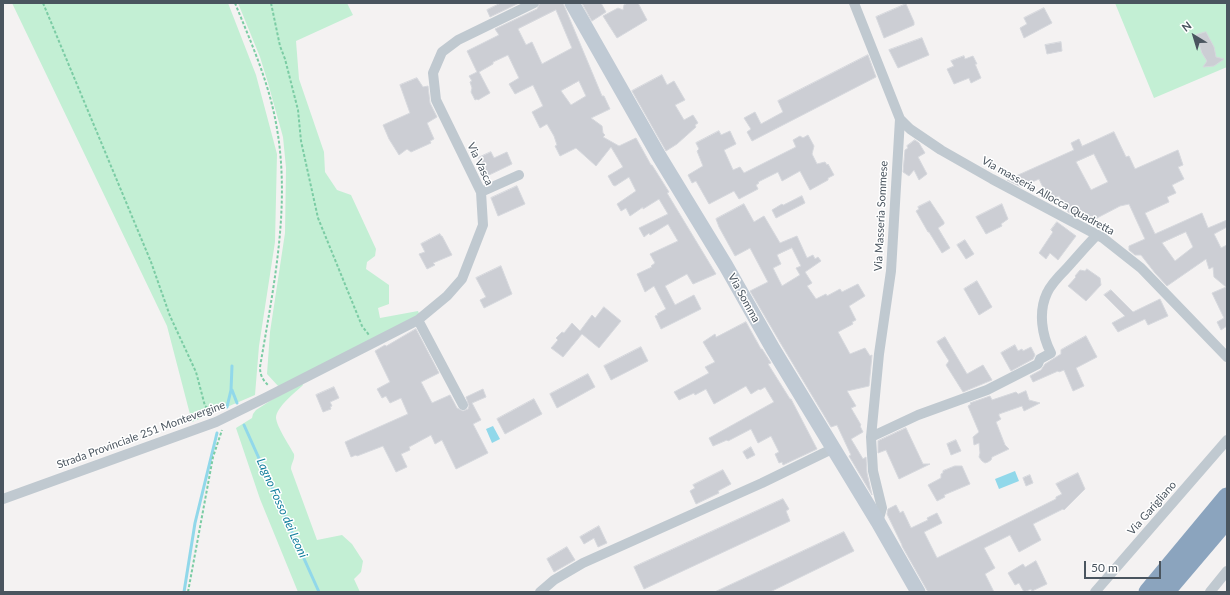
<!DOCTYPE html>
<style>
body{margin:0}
#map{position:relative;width:1230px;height:595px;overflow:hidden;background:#f4f2f2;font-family:Lato,sans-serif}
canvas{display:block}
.frame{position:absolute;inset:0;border:4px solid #4a555f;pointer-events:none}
.north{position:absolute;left:1174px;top:16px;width:40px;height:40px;-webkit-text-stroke:3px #fff;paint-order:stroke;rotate:322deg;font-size:11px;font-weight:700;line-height:16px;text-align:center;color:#4a555f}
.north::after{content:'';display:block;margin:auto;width:14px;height:18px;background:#4a555f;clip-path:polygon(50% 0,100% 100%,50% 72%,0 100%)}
.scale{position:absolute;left:1084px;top:561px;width:77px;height:18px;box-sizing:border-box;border:2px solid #4a555f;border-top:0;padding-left:5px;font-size:12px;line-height:14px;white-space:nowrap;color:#4a555f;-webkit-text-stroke:3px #fff;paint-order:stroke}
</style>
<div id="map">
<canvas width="1230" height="595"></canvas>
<div class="frame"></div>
<div class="north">N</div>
<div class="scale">50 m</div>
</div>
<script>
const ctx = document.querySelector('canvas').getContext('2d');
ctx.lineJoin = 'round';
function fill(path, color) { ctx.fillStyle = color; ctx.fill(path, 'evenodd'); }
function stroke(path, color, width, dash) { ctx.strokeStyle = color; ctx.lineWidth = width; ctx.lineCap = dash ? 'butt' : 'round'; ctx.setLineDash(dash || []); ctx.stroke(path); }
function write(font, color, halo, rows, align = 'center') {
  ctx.font = font + ' Lato,sans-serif'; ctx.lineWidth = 3; ctx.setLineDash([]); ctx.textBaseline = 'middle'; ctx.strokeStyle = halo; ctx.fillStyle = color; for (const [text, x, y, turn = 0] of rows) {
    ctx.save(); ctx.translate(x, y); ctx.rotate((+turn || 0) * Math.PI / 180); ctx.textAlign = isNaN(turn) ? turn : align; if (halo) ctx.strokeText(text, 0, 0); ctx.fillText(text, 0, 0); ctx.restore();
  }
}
fill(new Path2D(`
 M12,3H228L256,75L277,154L275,242L259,346L255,395L192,422L167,326Z
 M238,3H347L353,15L296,41L299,79L324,152L325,172L337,190L351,195L376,249L375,256L367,262L366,269L389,285V304L378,308L380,318L418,311L420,316L279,387L267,374L270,332L285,233L286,168L283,137L268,83L260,57Z
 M1115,3H1227V67L1154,98Z
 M301,381L303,385C296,392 276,407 276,418C277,427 289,445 294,454C295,460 291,463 291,469L317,540L342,535L352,544L363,561L361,572L354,579L360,592H298L260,499L236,428L252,418L253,414L256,410Z`), '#c3efd4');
fill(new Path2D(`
 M493,426L500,439L492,443L486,429Z
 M1015,471L1019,481L999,489L995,479Z`), '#91d8ea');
stroke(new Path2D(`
 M232,390L237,403
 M227,407L231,390L232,366
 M244,425L319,592
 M184,592L195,523L217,433`), '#91d8ea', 3);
const building = new Path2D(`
 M501,3H519L490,17L487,10Z
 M540,3H563L602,96H604L610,109L591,118L602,126L603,133L605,135L603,137L619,146L636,138L651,165H652L669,192L667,193L716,274L693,284L687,274L665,286L675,305L694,295L701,309L661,329L655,316L658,315L657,314L666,309L654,286L645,292L637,274L652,267L651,266L655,263L650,254L678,241L668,224L650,235L649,233L644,237L639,228L668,214L659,199L643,209V207L630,216L626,208L621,211L617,204L636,191L629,177L615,186L613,185L608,176L623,167L611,147L596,166L576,148L560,156L555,146L557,145L554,136L547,124L540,128L532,112L543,106L533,85L515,94L509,84L519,78L508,55L493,62V64L479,72L490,93L478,100L477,99L475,100L471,92L472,88L470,82L472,81L469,76L477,72L467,51L499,35L495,29L537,9ZM556,10L572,48L542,64L532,42L526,45L518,29ZM579,81L586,96L571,105L561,91Z
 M582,3H601L606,12L592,21Z
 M628,3H638L647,20L617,38L603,16L618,8L623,10L624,5Z
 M906,4L914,22V25L884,38L876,17Z
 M1044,8L1052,23L1024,38L1020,28L1027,24L1024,18Z
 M1206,32L1214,47L1216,57L1224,59L1214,66L1203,67L1207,61L1202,53L1196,35Z
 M922,38L929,55L898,68L889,50Z
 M1061,42L1062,51L1047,54L1045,45Z
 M868,55L876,77L752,141L747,132L751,129L744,118L755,112L761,124L783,112L778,101Z
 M964,56L965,59L973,56L977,64H975L981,78L971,83L969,78L954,84L947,69L954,66L951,61Z
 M662,75L667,85L674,81L685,100L675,105L684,120L693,115L698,123L695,125L696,127L677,144L666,151L632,91Z
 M417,78L423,87L428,86L430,103L437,117L427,123L434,139L430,141L431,143L411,152L407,149L399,155L389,139L383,125L410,113L400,85Z
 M719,131L721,135L730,131L736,144L724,150L733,170L740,167L744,173L796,147L793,140L800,136L803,138L808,135L814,146L812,154L817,164L825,162L827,165L828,164L834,175L828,178V180L810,190L800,171L782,181L778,172L758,182L759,183L756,185L758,189L739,199L734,191L709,204L696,181L692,183L688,175L703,166L697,151L699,149L696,143Z
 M1114,132L1126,157L1129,156L1135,169L1178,150L1183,165L1178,167L1184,179L1172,185L1176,193L1167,197L1169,202L1145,213L1155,234L1202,213L1208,228L1227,220V227L1214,234L1221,248L1227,245V326L1221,330L1217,322L1224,318L1212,293L1226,287L1214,277L1213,267L1209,269L1206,259L1167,286L1155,273L1141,255H1135L1129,250V246L1145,239L1129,204L1120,206L1097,218L1092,225L1068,212L1059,196L1049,200L1039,179L1021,187L1007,180L1074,150L1071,143L1079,139L1082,146ZM1094,154L1108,182L1091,190L1076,162ZM1186,232L1193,247L1175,261L1162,243Z
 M915,140L919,143L925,153L918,157L927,174L919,180L914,170L909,176L903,172L905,150L908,148L907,146Z
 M491,152L494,158L507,152L512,164L487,176L478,158Z
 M517,186L525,204L498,216L491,198Z
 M802,196L805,203L776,218L772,210L782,204L783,205Z
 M930,201L944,222V224L938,228L950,248L942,253L929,232H928L916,211L919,209L918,207Z
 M744,204L754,222L764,216L780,243L797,236L807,258L813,255L815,259L818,257L821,261L805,272L812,283L807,286L816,299L826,294L827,296L840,289L842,292L858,284L865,296L849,306L856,320L852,322L853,324L838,332L850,354L865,348L870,356L872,355L869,386L847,391L856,406L851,408L861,425L860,426L863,432L851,439L863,459L866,457L867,473L872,495L849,456L851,455L837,425L831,427L781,344L750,291L768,282L750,248L735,256L719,227L716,219ZM792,248L801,266L796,268L800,275L782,286L773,268L781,264L777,255Z
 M1002,204L1008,219L1001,224L1002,226L986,234L976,217Z
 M1057,222L1076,236L1058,260L1050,253L1046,259L1039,253L1053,232L1051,230Z
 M440,234L441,236H442L452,255L433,263L435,265L427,269L419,254L425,252L421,244Z
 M965,240L974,254L966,259L957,245Z
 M501,266L512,294L484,308L480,300L486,297L476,278Z
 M1087,269L1100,278L1101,285L1086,301L1068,286L1076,277L1075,276L1080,270L1085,271Z
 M977,281L992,307L979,315L964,289Z
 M1111,290L1133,312L1160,299L1168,316L1148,325L1145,319L1118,332L1112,323L1125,316L1104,295Z
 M604,307L621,321L599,348L582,334L563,357L551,348L558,340L556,338L562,332L564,333L572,323L580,331L592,315L595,318Z
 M746,322L761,349H762L771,363L768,364L790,399H791L817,449L783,465L782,462L779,463L775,454L779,452L771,436L758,443L751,429L728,441L727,440L713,446L709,438L774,402L765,387L760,390L759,389L751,394L746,386L714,404L706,389L695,395L694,393L679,400L674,392L709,373L705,367L715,362L703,342L715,334L716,337Z
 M416,329L439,373L421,382L432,403L450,395L457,408L463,411L468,409L469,406L466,397L483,389L486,397L472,403L481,420L473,424L488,453L456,469L442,440L435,444L431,435L409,447L410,450L401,454L407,467L396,472L383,446L357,456L356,455L351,457L345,442L408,414L401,398L390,403L386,396L382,398L377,389L390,382L375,351L385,345L386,346Z
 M1086,336L1097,357L1076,368L1084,386L1073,391L1064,370L1059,372L1058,371L1033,382L1030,376L1041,370L1045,364L1061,354V350Z
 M945,337L967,374L983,365L992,380L963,392L946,365L949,361L937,342Z
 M1015,345L1018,351L1022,349L1023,351L1031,347L1035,355L1033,359L1011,371L1001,353Z
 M641,347L648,361L611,380L604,366Z
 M588,374L595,387L557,408L550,394Z
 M334,387L339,398L330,402L332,406L330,407L331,409L323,412L316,395Z
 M1026,391L1029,400L1040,403L1024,411L1022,406L999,414V416L1001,419L996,422L1005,445L1009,449L992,457L991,460L988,462L985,463L982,461L979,457L980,453L979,443L974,445L973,437L979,432L968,406L971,404L970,403L990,396L992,400L1016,392L1018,394Z
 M534,399L542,414L505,434L497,419Z
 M906,428L923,464H930L899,479L886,450L878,453V441Z
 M956,440L961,451L951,455L947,444Z
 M751,447L755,455L747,459L743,452Z
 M955,466H962L970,484L944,495L945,497L937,501L928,485L941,478V474L943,473V471Z
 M723,470L731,484L718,491L719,493L696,504L690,491L695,488L693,485Z
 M1078,473L1085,489L1064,510L1063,509L1033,524L1041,540L1019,552L1010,535L984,548L995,568L985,574L994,592H928L902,546V545L887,514L888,509L896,505L900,513L903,511L911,528L928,520L927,518L937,513L942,523L924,532L937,558L1056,499V497L1062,494L1056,484Z
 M1030,475L1033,483L1026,486L1023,478Z
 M783,499L789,509L786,511L790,521L644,589L634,567Z
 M599,526L607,543L598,547L594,538L584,544L580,537Z
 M844,532L854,551L770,592H715Z
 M567,547L575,560L554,572L547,559Z
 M1036,561L1047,584L1032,591L1031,589L1024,592L1019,583L1015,585L1008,573L1023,564L1025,567Z`);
fill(building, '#ccced4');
stroke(building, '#d6d8dd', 1);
stroke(new Path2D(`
 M43,3L151,262L170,316L196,372L205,406L213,412
 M235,3C250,40 267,78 275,118C292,201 274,284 260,367C260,376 263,380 269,386
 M271,3L280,46L285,59L298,110L301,141L318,218L362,326L369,335
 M188,592L213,457L222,430`), '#7bcca4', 2, [3, 2]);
stroke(new Path2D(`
 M854,3L900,119L891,271L879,354L871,437L873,471L882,508L878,522
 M900,119L910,129L941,150L992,179L1103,238L1141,268L1227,357
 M481,192L519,175
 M418,320L463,405
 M871,437L918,415L987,390L1038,364L1040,359L1051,353C1042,336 1038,312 1047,293C1051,284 1059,276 1066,269C1076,258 1086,246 1097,235
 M3,499L216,422L267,397L418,320L447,296L462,279L483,225L481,192L436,100L433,73L442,52L458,40L534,3
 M540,592L554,580L583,563L762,483L834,448
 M1095,592L1227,440
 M1210,592L1227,571`), '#c0c9d0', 10);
stroke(new Path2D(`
 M572,3L659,156L726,266L773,349L878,522L918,592`), '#c0cad4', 15);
stroke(new Path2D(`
 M1148,592L1227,497
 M1165,592L1227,519`), '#8ba4be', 19);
write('11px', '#4a555f', '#fff', [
 ["Via Vasca",480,164,65],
 ["Via masseria Allocca Quadretta",1048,196,29],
 ["Via Masseria Sommese",881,216,-87],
 ["Via Somma",744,298,61],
 ["Strada Provinciale 251 Montevergine",141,435,-20],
 ["Via Garigliano",1152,508,-49]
]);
write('italic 12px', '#117e9c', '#fff', [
 ["Lagno Fosso dei Leoni",282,508,66]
]);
</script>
